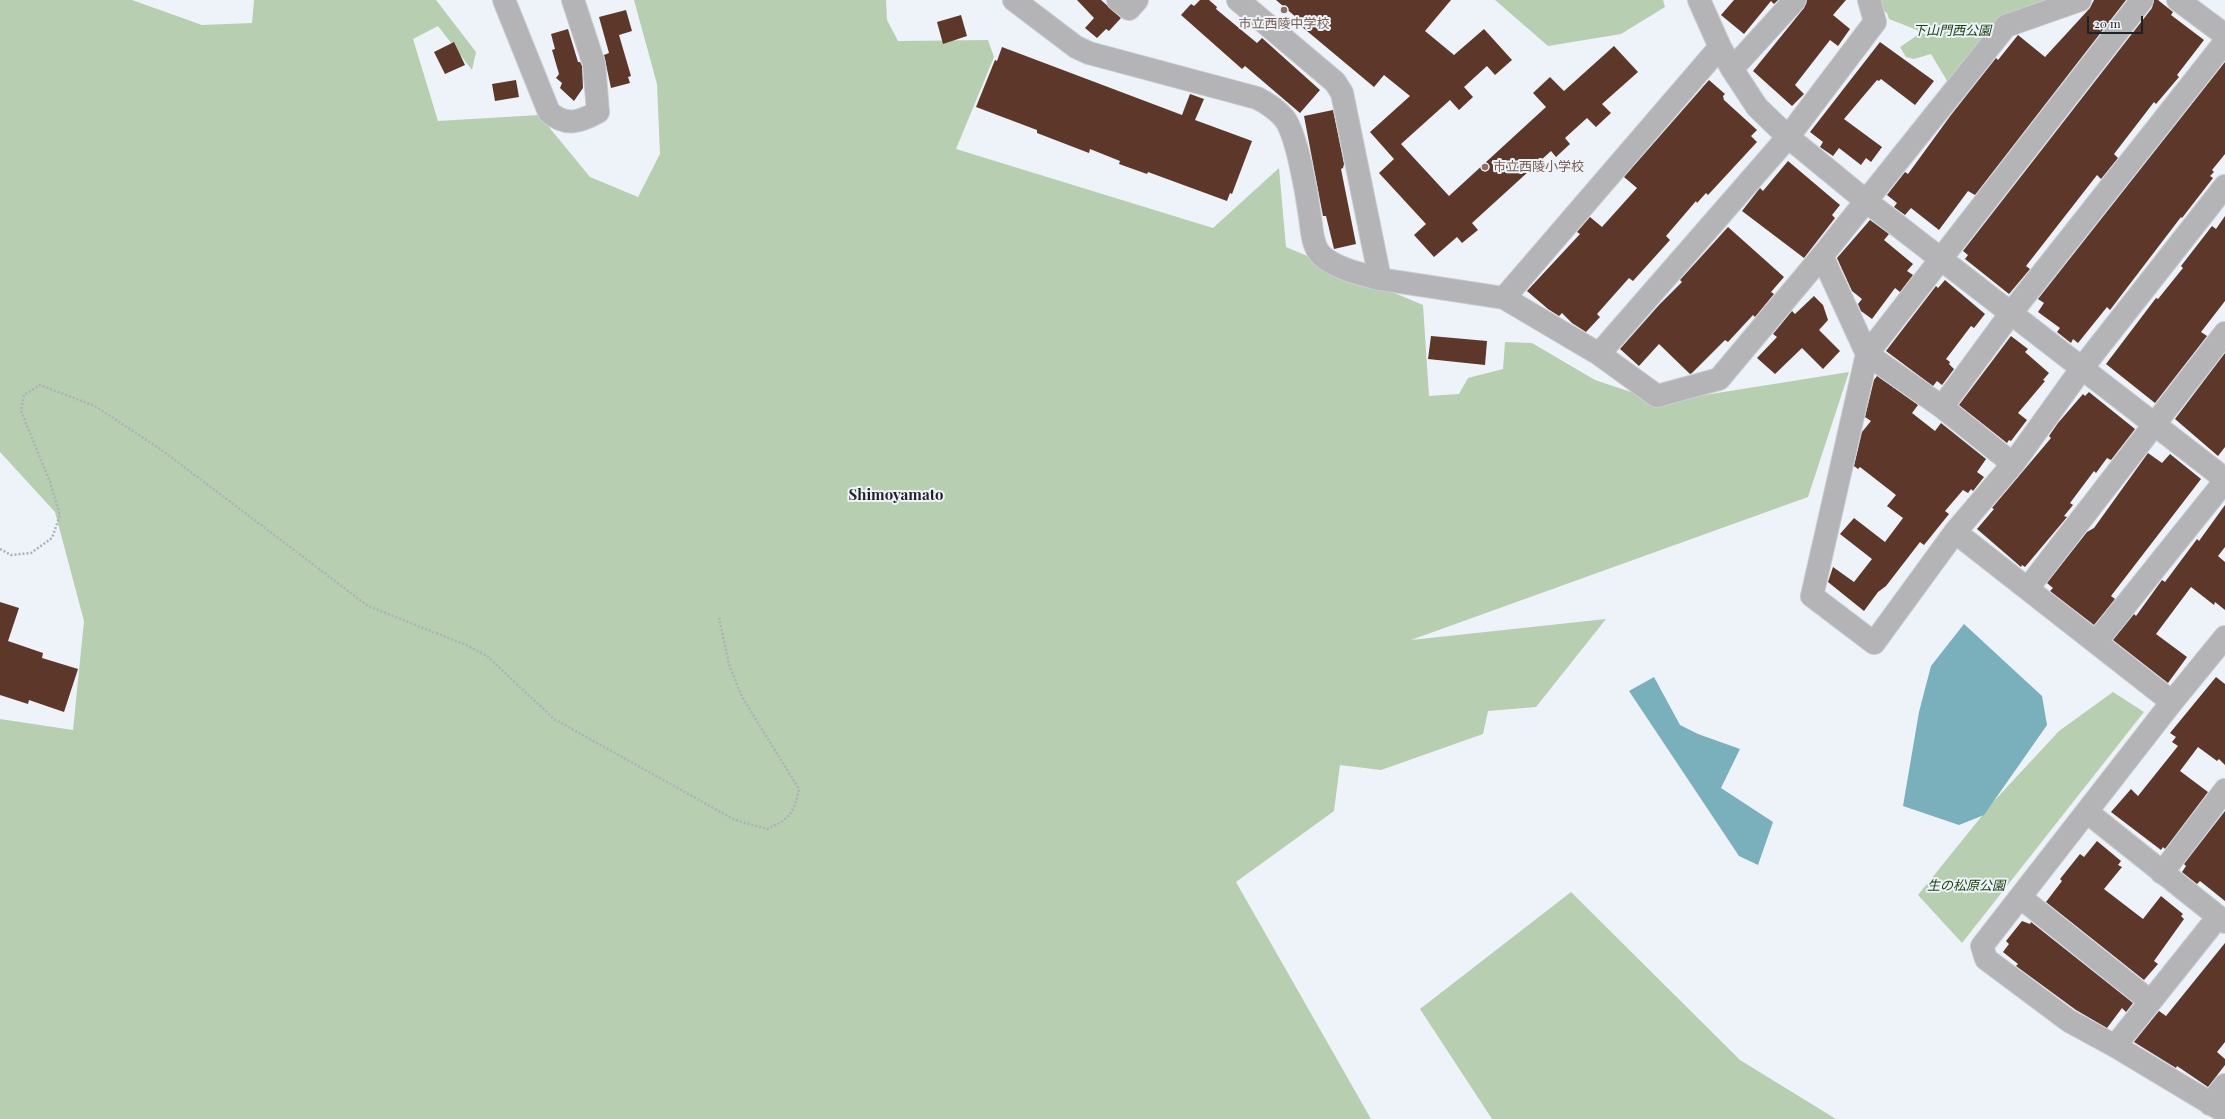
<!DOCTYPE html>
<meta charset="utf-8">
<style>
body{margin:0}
#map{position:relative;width:2225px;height:1119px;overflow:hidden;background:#edf3f9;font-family:"Playfair Display",serif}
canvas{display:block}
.scale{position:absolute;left:2087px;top:16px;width:56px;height:18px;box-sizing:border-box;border:2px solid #1f2224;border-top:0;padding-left:5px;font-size:12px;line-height:14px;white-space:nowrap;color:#1f2224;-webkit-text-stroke:3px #edf3f9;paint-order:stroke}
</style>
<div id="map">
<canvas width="2225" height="1119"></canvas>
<div class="scale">20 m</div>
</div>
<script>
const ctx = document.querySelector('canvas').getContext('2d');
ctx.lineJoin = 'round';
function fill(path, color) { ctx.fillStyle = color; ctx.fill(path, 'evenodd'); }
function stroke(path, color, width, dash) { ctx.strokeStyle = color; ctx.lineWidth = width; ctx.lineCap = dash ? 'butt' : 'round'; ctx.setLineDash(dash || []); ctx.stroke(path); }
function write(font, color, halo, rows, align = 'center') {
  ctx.font = font + ' "Playfair Display","Noto Sans JP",serif'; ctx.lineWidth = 4; ctx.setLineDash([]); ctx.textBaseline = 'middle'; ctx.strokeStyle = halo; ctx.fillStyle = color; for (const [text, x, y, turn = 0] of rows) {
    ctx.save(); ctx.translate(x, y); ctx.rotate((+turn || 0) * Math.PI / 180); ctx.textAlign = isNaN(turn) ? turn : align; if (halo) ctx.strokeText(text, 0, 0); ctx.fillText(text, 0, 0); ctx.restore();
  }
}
fill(new Path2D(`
 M0,0H132L202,25L252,23L254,0H436L476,52L472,70L438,26L413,39L438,121L539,115L590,177L638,197L660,154L657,84L634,0H886L887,20L898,41L988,40L994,57L956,149L1213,228L1279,168L1286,247L1423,305L1429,396L1459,394L1468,378L1503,369L1505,342L1532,343L1595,380L1661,402L1849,372L1808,497L1411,640L1606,619L1536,707L1488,711L1483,734L1381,770L1340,765L1334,811L1236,882L1371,1119H0V719L73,730L84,621L55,512L0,452Z
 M1495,0H1663L1665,7L1621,34L1548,46Z
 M1879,0H2065L2054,3L1949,84L1931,54L1914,59L1906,57L1900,47L1919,34L1917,30L1889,19L1887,13L1882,10Z
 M2113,692L2144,712L1962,943L1918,895L1994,801L2059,731Z
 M1571,892L1740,1060L1836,1119H1492L1420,1009Z`), '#b8ceb1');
fill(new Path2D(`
 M1964,624L2042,696L2047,725L1984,815L1959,825L1903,806L1919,712L1931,666Z
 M1654,677L1680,725L1698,734L1740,749L1721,788L1773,822L1758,865L1739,856L1629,691Z`), '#7aafbc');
fill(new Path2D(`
 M1077,0H1101L1121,18L1109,31L1106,29L1097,38L1085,28L1094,18Z
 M1200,0H1209L1217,7L1216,9L1257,43L1262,38L1320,90L1300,113L1245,66L1242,69L1181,15L1191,4L1194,6Z
 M1276,0H1451L1425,31L1454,55L1484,29L1512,60L1495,75L1487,66L1464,87L1473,97L1459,110L1450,100L1401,144L1449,196L1546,107L1533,93L1550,77L1564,91L1614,46L1638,72L1602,104L1611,113L1596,127L1587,118L1565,138L1570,144L1556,157L1551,151L1472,223L1478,230L1462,243L1457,237L1434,257L1414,235L1426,224L1379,173L1394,159L1370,132L1410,96L1384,75L1374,87L1295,21L1297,18Z
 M1734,0H1778L1774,4L1771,1L1744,34L1721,15Z
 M1807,0H1846L1833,15L1850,29L1838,46L1830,40L1795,85L1804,94L1792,106L1753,71L1804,8Z
 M2094,0H2126L1975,195L1968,191L1939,230L1911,208L1905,215L1894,207L1897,203L1887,195L1905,172L1908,174L1951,115L1996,58L1998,60L2018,35L2045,57L2090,8Z
 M2154,0H2158L2173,12L2171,15L2204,40L2177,75L2179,77L2156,104L2154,102L2114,154L2118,158L2101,179L2097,175L2026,266L2030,269L2009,294L1965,259L1968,255L1963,251L2152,8Z
 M626,10L632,31L619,35L631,76L628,77L630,83L611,88L604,55L609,53L599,17Z
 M961,15L967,36L943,44L937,22Z
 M568,29L578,62H580L582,66L583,88L574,101L560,88L562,83L556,78L559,74L552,50L555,49L551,34Z
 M454,42L465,65L445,74L434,52Z
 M1880,42L1934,81L1915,105L1881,79L1879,81L1877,80L1844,119L1882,147L1871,162L1866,158L1861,165L1839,148L1833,156L1820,147L1823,142L1810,132Z
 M1002,47L1182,115L1190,94L1204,99L1195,120L1252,141L1232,194L1230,193L1227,201L1148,172L1147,174L1119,164L1120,161L1090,149L1089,153L1037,133V130L976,107L995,60L997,61Z
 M2225,62V154L2212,170L2214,172L2210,176L2213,178L2182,218L2181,217L2110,310L2107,307L2078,343L2073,339L2071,343L2057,332L2060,328L2038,312L2044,303L2038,299Z
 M516,80L519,97L495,101L492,84Z
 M1709,80L1725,94L1723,96L1724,100L1757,130L1751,136L1757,142L1708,195L1706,193L1697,203L1696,201L1666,236L1670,240L1633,281L1629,278L1597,314L1600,317L1586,332L1572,323L1562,313L1559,316L1548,309L1527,291L1580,234L1577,232L1590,217L1602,227L1637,188L1624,177Z
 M1333,110L1344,164L1343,168L1341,169L1356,244L1334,249L1326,216H1323L1304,116Z
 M1788,161L1840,205L1832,215L1835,218L1804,258L1742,211L1760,188L1763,191Z
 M2225,216V301L2201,332L2207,336L2155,403L2106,364L2156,298L2158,299L2183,268L2181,266L2212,226L2216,229Z
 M1870,220L1889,234L1884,240L1913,264L1907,271L1913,275L1900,292L1895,288L1872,319L1861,311L1858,304L1862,299L1852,291L1837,258Z
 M1728,227L1784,277L1771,292L1774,294L1755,317L1753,315L1728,342L1725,340L1692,373L1690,374L1659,344L1639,366L1620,349L1659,305L1682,282L1680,280Z
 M1945,280L1985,314L1974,328L1971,326L1946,359L1950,362L1949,364L1954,369L1942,385L1937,381L1933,386L1886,351L1936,286L1938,288Z
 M1814,296L1823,305L1828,320L1819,330L1840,351L1823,369L1802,348L1775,374L1757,358L1777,337L1773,334L1792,311L1795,314Z
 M1431,336L1487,341L1485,365L1428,359Z
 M2011,336L2028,349L2025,352L2049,373L2043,380L2045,381L2018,413L2027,420L2011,441L2009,440L2007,443L1959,405Z
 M2225,353V447L2218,456L2175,419Z
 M1877,376L1918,405L1912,413L1935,431L1941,423L1986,459L1977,472L1984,477L1973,491L1971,489L1968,493L1963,490L1945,511L1949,514L1924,545L1920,542L1886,586L1878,592L1864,611L1828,582L1833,567L1854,582L1872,559L1840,534L1854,518L1885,542L1903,518L1887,506L1896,495L1860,467L1858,469L1854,466L1862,432L1871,421L1865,417L1874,380Z
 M2089,392L2135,429L2111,460L2107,458L2096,473L2094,471L2070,503L2073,505L2064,516L2067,517L2025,567L2022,565L2021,567L1977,529L1994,509L1992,508L2051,438L2049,436L2058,423L2083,394L2085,396Z
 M2148,453L2162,463L2170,454L2201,479L2111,596L2115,599L2094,625L2050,591L2053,588L2047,583L2087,532L2094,528Z
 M2225,505V547L2218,556L2225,562V610L2215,602L2214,605L2191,587L2156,634L2187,657L2168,683L2113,640L2134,614L2136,616L2162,580L2165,582L2197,539L2199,541Z
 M0,602L19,608L8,641L43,653L42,658L78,669L64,712L29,700L28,704L0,695Z
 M2216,677L2225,684V765L2219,759L2217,761L2198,747L2180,771L2208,792L2165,849L2163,847L2161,850L2111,812L2131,789L2138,796L2178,746L2172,742L2176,737L2170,733Z
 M2225,811V901L2200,881L2197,884L2182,872L2186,866L2184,864Z
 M2097,841L2121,861L2118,865L2122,867L2104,889L2143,919L2161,896L2183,914L2181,916L2184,919L2154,961L2158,964L2144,980L2046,902L2062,881L2060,879L2080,854L2084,857Z
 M2022,921L2030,924L2031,922L2133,1003L2126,1012L2122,1008L2107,1028L2076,1010L2016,966L2018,964L2003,952L2009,944L2006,941Z
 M2225,943V1042L2217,1052L2225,1059V1065L2208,1087L2177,1066L2176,1068L2134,1042L2159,1011L2166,1016Z`), '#5d3729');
const minor = new Path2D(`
 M504,0L549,112C566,127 580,122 598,112L594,64L573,0
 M1014,0L1076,47L1089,53L1257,98C1267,103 1276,109 1284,118C1297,134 1307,195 1310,217C1312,230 1312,245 1321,255C1336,269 1361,274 1380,279
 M1118,0L1129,9L1137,0
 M1238,0L1335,82L1342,93L1380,279L1504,298L1720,47
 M1699,0L1720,47L1732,69L1757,107L1788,137L1866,201L2225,479
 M2142,0L1867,354L1812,596L1874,643L1955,532L2013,464L2082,368L2225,186
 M2178,0L2225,35
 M1732,69L1795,0
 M1822,256L1867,354L1942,407L2013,464
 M1504,298L1599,354L1657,396L1719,379L1822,256L2006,26L2080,0
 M1599,354L1788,137L1875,22L1869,0
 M1942,407L2011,313L2225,42
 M1955,532L2172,702
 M2028,588L2225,333
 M2225,637L2172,702L1982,946L1986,959L2069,1021L2115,1046L2225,1112
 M2096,642L2225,481
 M2087,812L2225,922
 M2162,873L2225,790
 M2020,897L2150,1001
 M2115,1046L2218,917
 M2210,1104L2225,1085`);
stroke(minor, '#c8cdd3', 24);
stroke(new Path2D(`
 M0,549L11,555L31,553L52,538L60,515L50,482L21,411L24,395L40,385L95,406L163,451L368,606L466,645L487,656L554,719L735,820L767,829C790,819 794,813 799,789L742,697L729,664L719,618`), '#adb2b7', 2.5, [2, 2]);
stroke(minor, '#b4b3b6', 22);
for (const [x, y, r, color] of [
 [1284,10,4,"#8d6e63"],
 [1485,167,4,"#8d6e63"]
]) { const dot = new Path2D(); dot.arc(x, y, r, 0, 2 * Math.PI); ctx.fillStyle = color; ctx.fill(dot); stroke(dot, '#edf3f9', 1.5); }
write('13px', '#785e54', '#edf3f9', [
 ["市立西陵中学校",1284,24],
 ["市立西陵小学校",1493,167,"left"]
]);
write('italic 13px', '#1d410e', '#edf3f9', [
 ["下山門西公園",1952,31],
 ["生の松原公園",1966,886]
]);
write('bold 15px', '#1f2224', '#edf3f9', [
 ["Shimoyamato",896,495]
]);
</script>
